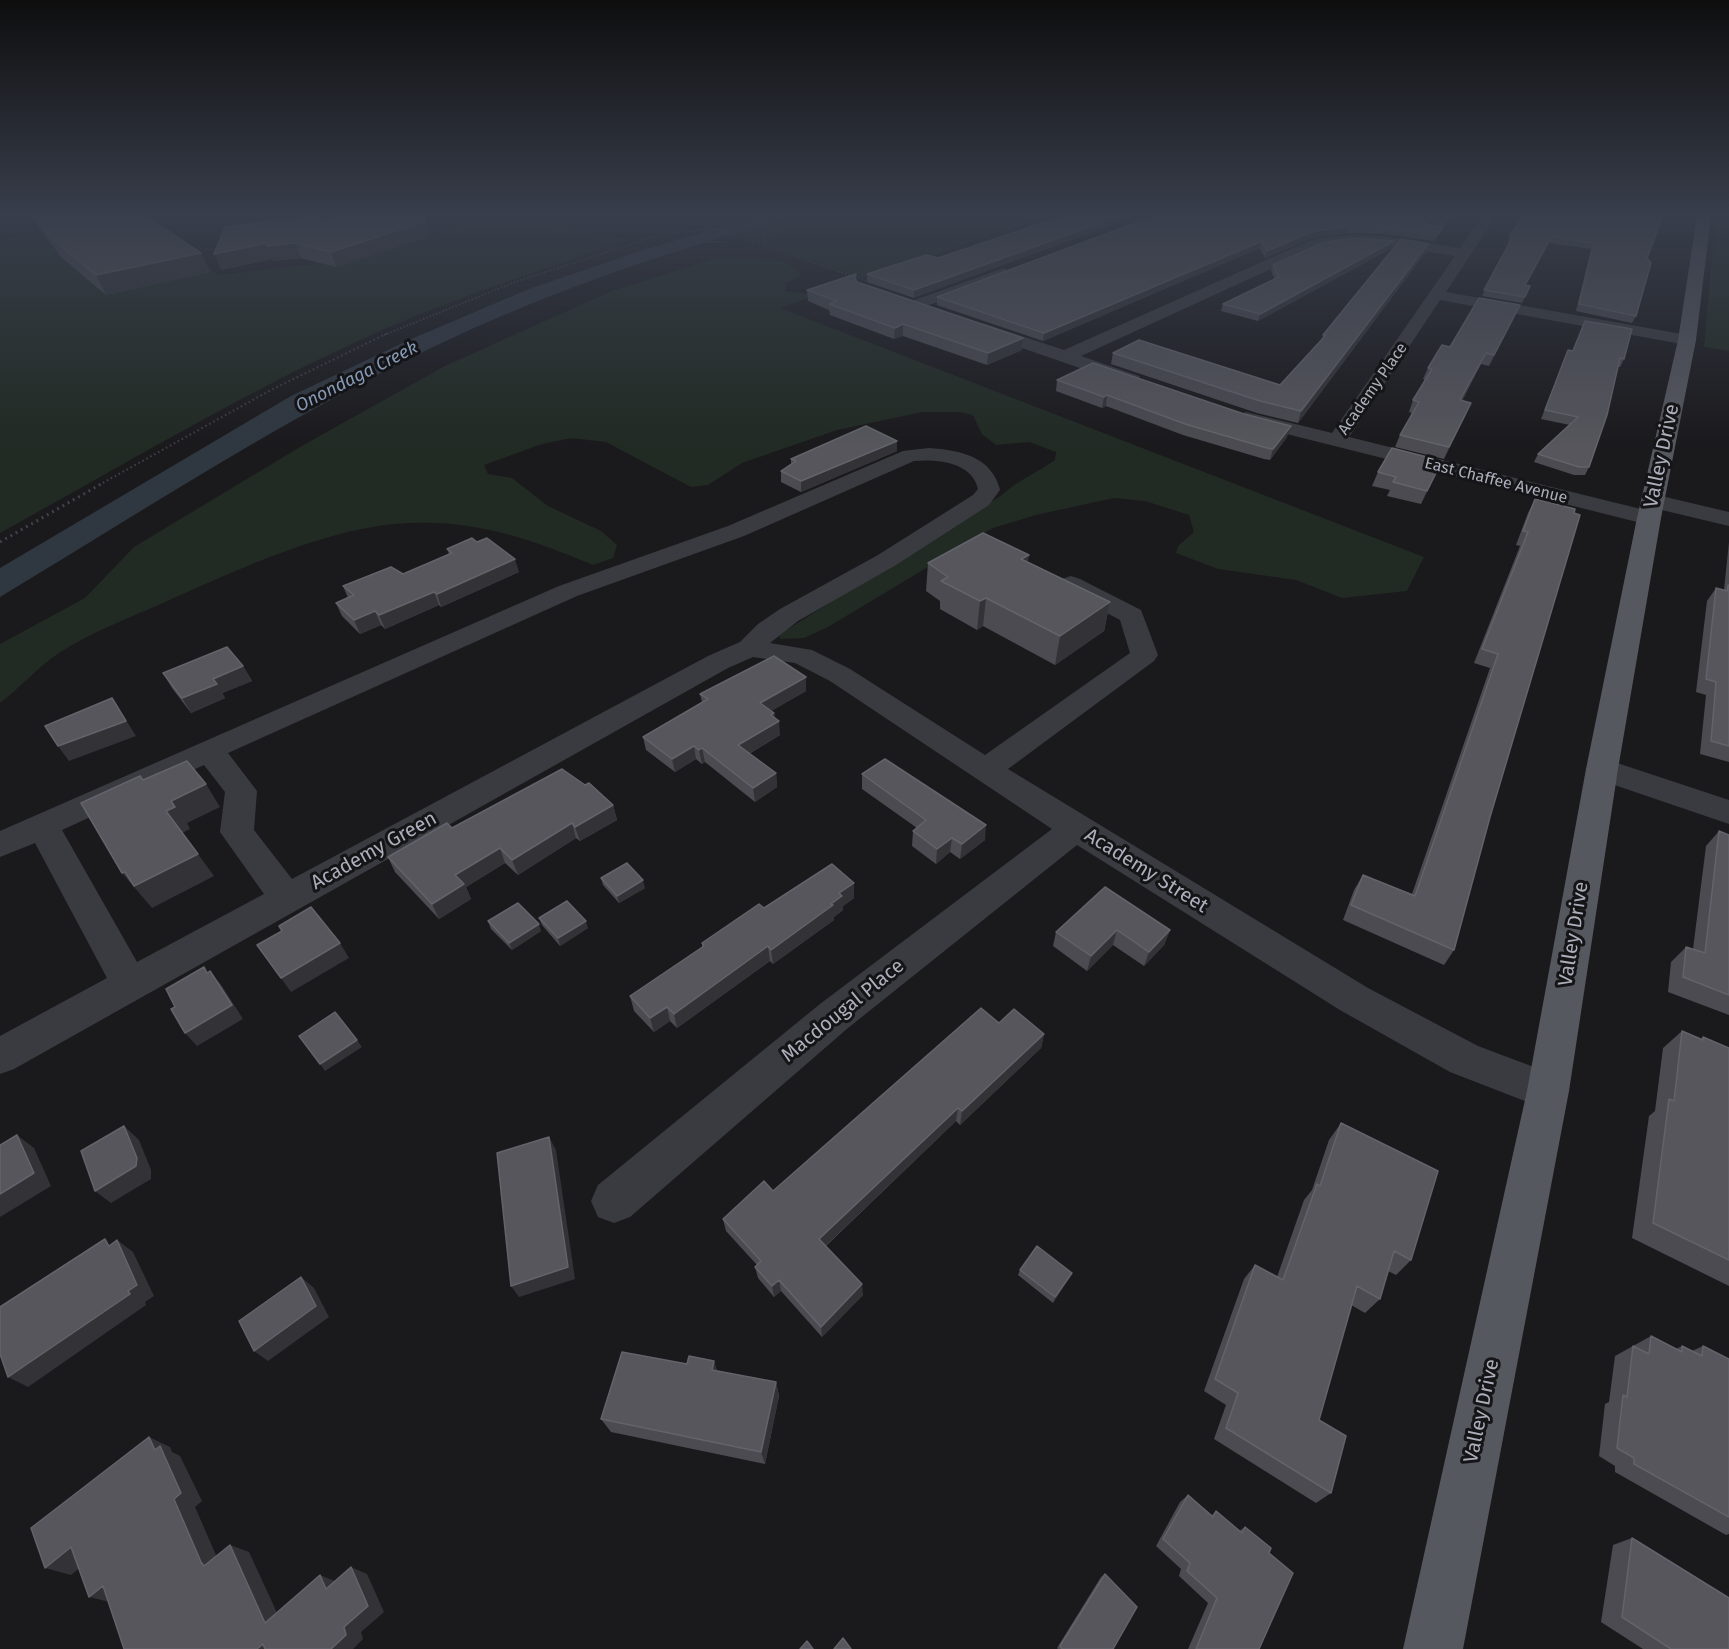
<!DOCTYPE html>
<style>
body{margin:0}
canvas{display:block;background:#1a191c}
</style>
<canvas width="1729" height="1649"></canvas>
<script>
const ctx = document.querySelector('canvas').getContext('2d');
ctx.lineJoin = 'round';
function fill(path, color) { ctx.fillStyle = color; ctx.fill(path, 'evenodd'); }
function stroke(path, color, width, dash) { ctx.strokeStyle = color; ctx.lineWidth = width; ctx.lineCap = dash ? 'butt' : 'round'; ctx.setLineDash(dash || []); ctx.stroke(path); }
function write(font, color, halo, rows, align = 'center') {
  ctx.font = font + ' "Fira Sans",sans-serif'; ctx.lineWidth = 6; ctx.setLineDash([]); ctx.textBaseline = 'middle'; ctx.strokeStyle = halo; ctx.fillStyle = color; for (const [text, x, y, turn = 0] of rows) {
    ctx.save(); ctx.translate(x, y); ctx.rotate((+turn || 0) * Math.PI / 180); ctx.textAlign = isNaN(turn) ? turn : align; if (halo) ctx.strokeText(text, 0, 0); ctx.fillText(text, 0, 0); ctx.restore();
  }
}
fill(new Path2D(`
 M137,216L218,275L317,264L379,243L433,235L484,219L553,224L627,240C561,263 495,285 430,310C282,369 140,456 0,533V240Z
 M794,216H1047L864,279L732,234Z
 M1716,216H1729V351L1704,347Z
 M717,258C742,261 786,252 802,275L786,283L785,291L816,295L780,308L1424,557L1407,591L1342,598L1296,580L1218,569L1176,553L1178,546L1194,532L1189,515L1145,501L1114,498L1036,515L993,528L828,627L804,638L780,639V634L1002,495C1018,480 1037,473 1055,460L1056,452L1029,442L996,445L982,434L973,415L960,412H922L837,430L742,463L708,485L691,487L606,442L571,438L542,444L484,465L488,474L512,478L548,506L601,531L617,545L613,558L593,565C531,539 477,520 409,523C329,526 238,570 165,602C129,618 91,632 59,653C38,667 20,688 0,703V644L85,598L134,547L300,447L445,366L612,291Z`), '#212a23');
fill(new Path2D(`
 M758,216H794C696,244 600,274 506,314C328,389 165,498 0,597V568L291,396L409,340L529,289L634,253Z`), '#2f3740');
fill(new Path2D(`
 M704,241H725L727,242L705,243Z`), '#2f3740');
stroke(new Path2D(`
 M676,216L695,223
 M763,234L766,247
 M750,235L775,232L833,216
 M752,242L870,282
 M384,335L515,282L647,239L706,228L723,216`), '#404247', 1.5, [1.5, 2]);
stroke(new Path2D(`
 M99,485L269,391L388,333`), '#404247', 2, [1.5, 3]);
stroke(new Path2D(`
 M0,542L101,484`), '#404247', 3, [2, 4]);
fill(new Path2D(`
 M331,216H356C351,222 336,222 331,216Z
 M1482,216H1496L1446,292L1687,335L1696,340L1687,345L1440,300L1349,437L1657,513L1661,518L1657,523L1649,525L1239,422L1236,418L1239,414L1246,412L1332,433L1455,256L1370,243L1319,247L1081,356L1139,376L1141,380L1139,384L1132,386L976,332L973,328L982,323L1064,350L1309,241C1361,228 1409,240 1460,248Z
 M1004,268L1012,273L1009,276L921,308H909L907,305L909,302Z
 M929,448C959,450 992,456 1000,490L989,505L896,565L798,621L770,643L812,650L850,669L985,755L1130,653L1120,620L1062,589L1058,584L1062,579L1071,576L1080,579L1141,610L1158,655L1154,661L1008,769L1368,988L1478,1046L1563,1078L1569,1091L1563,1104L1548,1110L1450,1072L1340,1010L1077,845L848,1028L630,1217L614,1223L598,1217L591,1201L598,1185L820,1004L1052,829L830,681L795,663L753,657L728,668L14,1069L0,1074V1036L107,978L35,843L0,857V831L559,586L728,526L903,451ZM914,461C938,459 972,462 978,489L973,495L878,555L780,609L758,624L740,642L708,656L292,879L254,830L257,791L228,753L577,596L744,536ZM204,765L225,792L220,832L264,894L137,962L62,830Z
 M1653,494L1729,512V526L1645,506L1642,501L1645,496Z
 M1602,758L1729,800V824L1591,777L1586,769L1591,761Z`), '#3a3b40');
fill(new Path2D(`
 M1697,216H1711L1696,340L1661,518L1618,769L1569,1091L1463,1649H1403L1527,1091L1586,769L1637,518L1678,340Z`), '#56585f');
stroke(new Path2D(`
 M695,223L752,242`), '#404247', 1.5, [1.5, 2]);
fill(new Path2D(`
 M31,216H146L201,253L210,272L106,295L61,257Z
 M1154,216H1452L1442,228L1440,234L1434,241L1385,234L1347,233L1309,239L1265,258L1260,248L1043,341L937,305V297ZM1436,222L1440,227L1430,225Z
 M1523,216L1647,258L1636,316L1632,323L1576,311L1591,249L1549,243L1526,285L1530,286L1522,303L1482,296L1510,242L1508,241L1510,235Z
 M320,219L428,226L430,236L336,267L301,258L273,261L272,259L221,270Z
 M1428,244L1425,253L1298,423L1257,413L1111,364L1113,353L1280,385L1322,340L1323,335Z
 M1392,248L1258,321L1221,311L1223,304L1275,279L1271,271L1273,265Z
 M938,258L914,298L867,282V274Z
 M856,274L857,282L1023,338L1022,350L987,365L903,336L894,339L830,315L829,310L808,301L807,290Z
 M1515,316L1489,366L1481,364L1462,401L1471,403L1444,459L1395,447L1400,435L1412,413L1409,412L1413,400L1425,380L1423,379L1428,368L1450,347Z
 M1585,321L1624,359L1620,367H1618L1589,467L1585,475H1574L1534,462L1538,454L1570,425L1541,419L1565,358L1568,350L1572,351Z
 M1057,380L1287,437L1270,460L1264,459L1183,435L1106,406L1102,408L1056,391Z
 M897,441V451L801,492L781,482V471L791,464V459Z
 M1442,461L1421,504L1387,496L1390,490L1372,486L1378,472Z
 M1535,499L1490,817L1454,950L1444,965L1343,920L1354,890L1363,875L1412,894L1490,668L1474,663L1520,546L1516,545L1528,513Z
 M1729,542V762L1700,754L1706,695L1696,692L1707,601L1716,588L1724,590Z
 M447,549L519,572L441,607L439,605L385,629L381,625L360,634L342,616L336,603L348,598L343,586L403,574L449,554Z
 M1028,562L1110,602L1104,631L1055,665L983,626L977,630L940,609V601L926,591L928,563Z
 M243,666L252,681L222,693L225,698L191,713L172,688L163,673Z
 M806,691L771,711L774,713L775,718L780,735L749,754L776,773L777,787L755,802L705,762L702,764L696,759L675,772L646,750L643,737L702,702L700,694Z
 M862,774L985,840L960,859L950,852L936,864L912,846L913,831L917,828L862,789Z
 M613,805L617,820L580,841L576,838L518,875L505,863L466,887L471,899L439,919L395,872L388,857L452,828Z
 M1719,831L1729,835V1015L1668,992L1671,962L1686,947L1693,949L1706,846Z
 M601,878L645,888L619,903L603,885Z
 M1105,887L1170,930L1164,945L1144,966L1113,945L1087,971L1053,946L1056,932Z
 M854,898L843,906V910L834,917V920L773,964L770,961L677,1028L670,1021L654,1032L634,1011L630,996L702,948V943L764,908Z
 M539,918L588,928L560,946L542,925Z
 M488,921L541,931L512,950L491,929Z
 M999,1023L1044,1034L1041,1048L960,1125L956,1121L826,1246L863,1295L822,1337L781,1291L774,1297L758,1278L755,1267L757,1265L726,1231L723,1219L773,1191Z
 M1682,1031L1701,1039L1703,1037L1729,1048V1286L1632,1238L1649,1116L1655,1111L1663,1048Z
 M1341,1123L1411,1260L1396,1275L1388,1271L1380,1299L1365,1313L1351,1305L1319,1420L1331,1493L1316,1503L1214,1439L1226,1405L1204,1391L1244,1279L1255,1265L1277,1277L1304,1200L1312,1190L1329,1140Z
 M1020,1270L1072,1273L1069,1278L1053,1303L1018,1275Z
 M1651,1336L1676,1349L1682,1346L1692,1351L1703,1346L1729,1359V1534L1726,1535L1615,1472V1466L1599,1456L1605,1404L1609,1402L1615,1356Z
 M718,1371L776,1382L779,1396L765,1464L611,1432L601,1419Z
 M1188,1495L1212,1515L1216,1511L1239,1531L1245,1527L1269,1553L1259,1649H1188L1208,1603L1179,1576L1181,1569L1156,1546L1180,1502Z
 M1632,1538L1729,1649H1643L1601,1622L1613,1545Z
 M1105,1574L1113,1649H1058L1057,1648L1101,1577Z`), '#4b4b51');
fill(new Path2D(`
 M425,216L430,236L336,267L331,252Z
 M1120,216H1137L914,298V290Z
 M1438,216L1436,222L1420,231L1423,224Z
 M1449,216H1452L1442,228L1440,234L1434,241L1437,235Z
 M1349,226L1347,233L1309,239L1265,258L1267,251L1311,232Z
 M1262,241L1260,248L1043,341L1044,333Z
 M1394,241L1392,248L1258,321L1260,314Z
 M268,243H296L301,258L273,261L272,259L221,270L214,254Z
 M1428,244L1425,253L1298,423L1301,411Z
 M201,253L210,272L106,295L96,275Z
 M1520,305L1515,316L1489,366L1494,355Z
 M903,324V336L894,339L895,328Z
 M1023,338L1022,350L987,365L988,353Z
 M1486,353L1481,364L1455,412L1460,400Z
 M1107,395L1106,406L1102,408L1104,397Z
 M1471,403L1466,415L1444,459L1449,447Z
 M1291,426L1287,437L1270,460L1273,449Z
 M897,441V451L801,492V481Z
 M1442,461L1436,474L1421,504L1427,491Z
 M1029,555L1025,582L1021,559Z
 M515,559L519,572L441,607L437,594Z
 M434,592L439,605L385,629L379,615Z
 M986,598L983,626L977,630L980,601Z
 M1110,602L1104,631L1055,665L1060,636Z
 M375,611L381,625L360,634L354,620Z
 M243,666L252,681L222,693L225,698L191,713L182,698L213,679Z
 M806,677V691L761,717L760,703Z
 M112,698L136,736L69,761L58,746Z
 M774,713L775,723L779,721L780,735L740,759L738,745Z
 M694,746L696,759L675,772L672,759Z
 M702,748L705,762L702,764L699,750Z
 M776,773L777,787L755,802L753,788Z
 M206,784L220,807L187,823L190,829L182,833L166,811L171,801Z
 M613,805L617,820L580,841L575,827Z
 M572,823L576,838L518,875L512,860Z
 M986,825L985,840L960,859L962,844Z
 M952,838L950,852L936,864L937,849Z
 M500,848L505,863L466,887L471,899L439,919L432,904L455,875Z
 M198,854L214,876L152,908L122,873Z
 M643,880L645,888L619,903L617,896Z
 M854,883V898L843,906V910L834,917V920L773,964L771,950L839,893Z
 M586,921L588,928L560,946L558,938Z
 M539,924L541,931L512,950L509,943Z
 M1117,930L1113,945L1087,971L1091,956Z
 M1170,930L1164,945L1144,966L1149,952Z
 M340,943L349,958L291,992L281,978Z
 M768,946L770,961L677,1028L674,1014Z
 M210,971L222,986L243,1019L197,1046L185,1033Z
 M667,1007L670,1021L654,1032L650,1018Z
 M1044,1034L1041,1048L960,1125L962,1111Z
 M357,1040L362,1047L325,1071L320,1064Z
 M958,1108L956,1121L820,1251L819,1239Z
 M124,1126L139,1140L151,1170V1179L111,1203L95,1191Z
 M17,1135L34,1148L51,1186L0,1217V1194Z
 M549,1137L556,1150L575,1279L519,1297L511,1286Z
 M117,1240L133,1252L154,1296L145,1302L146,1305L28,1387L8,1377L128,1291Z
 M1072,1273L1069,1278L1053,1303L1055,1297Z
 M301,1277L314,1288L329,1317L268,1361L254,1351Z
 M779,1280L781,1291L774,1297L772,1286Z
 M862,1284L863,1295L822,1337L821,1327Z
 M714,1361L719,1376L712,1370Z
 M776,1382L779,1396L765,1464L761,1452Z
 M149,1437L170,1447L172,1452L180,1456L202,1501L195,1507L222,1569L204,1566L201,1562Z
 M230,1545L249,1552L284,1628L265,1623Z
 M71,1547L96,1555L71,1575L45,1568Z
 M351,1567L367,1574L384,1612L361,1632L363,1639L353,1649H331L344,1627Z
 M320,1575L337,1582L326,1589Z
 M103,1586L114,1603L89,1597Z
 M263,1644L282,1649H257Z`), '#333337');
const building = new Path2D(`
 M35,216H146L201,253L96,275L51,238Z
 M310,216H318V219L353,216H425L426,221L331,252L296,243L267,246L268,243L214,254L225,227Z
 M1063,216H1120L914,290L867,274L926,255L938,258Z
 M1154,216H1437L1423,224L1443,227L1437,235L1387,228L1349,226L1311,232L1267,251L1262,241L1044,333L937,297Z
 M1439,216H1449L1444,222Z
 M1523,216H1663L1647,258L1651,263L1636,316L1579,304L1594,243L1551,237L1525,285L1530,286L1525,297L1484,290L1513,236L1510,235Z
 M1353,238L1394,241L1260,314L1223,304L1279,277L1273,265L1322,243Z
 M1401,239L1428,244L1301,411L1260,401L1113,353L1139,340L1280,385L1326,335H1323Z
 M856,274L854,277L857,282L1023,338L988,353L903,324L895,328L829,304L837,301L807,290Z
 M1479,298L1520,305L1494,355L1486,353L1460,400L1471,403L1449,447L1400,435L1419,402L1413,400L1432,369L1428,368L1442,345L1450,347Z
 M1585,321L1632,329L1624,359L1620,358L1607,415L1589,467H1579L1538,454L1578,417L1545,410L1568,350L1573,351Z
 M1093,363L1244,414L1291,426L1273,449L1267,448L1185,424L1107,395L1104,397L1057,380Z
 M866,426L897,441L801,481L781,471L796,461L791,459Z
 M1392,448L1442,461L1427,491L1393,482L1396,477L1378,472Z
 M1535,499L1575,509L1574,513L1580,515L1490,817L1454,950L1351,905L1363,875L1415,896L1498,654L1482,649L1528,532L1523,531Z
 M983,533L1029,555L1021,559L1110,602L1060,636L986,598L980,601L941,581L948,577L928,563Z
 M472,538L477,542L487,538L515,559L437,594L434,592L379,615L375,611L354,620L336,603L354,595L343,586L391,567L403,574L452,553L447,549Z
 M1728,585H1729V746L1711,741L1716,682L1706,679L1716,588L1727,591Z
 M227,647L243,666L213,679L217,684L182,698L163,673Z
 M774,656L806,677L760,703L774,713L771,715L779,721L738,745L776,773L753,788L702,748L699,750L694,746L672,759L643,737L708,699L700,694Z
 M112,698L126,721L58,746L45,726Z
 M885,759L986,825L962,844L952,838L937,849L913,831L926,820L862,774Z
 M187,761L206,784L171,801L175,807L166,811L198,854L134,886L125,872L122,873L81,803L140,776L143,780Z
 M562,769L585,785L589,783L613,805L575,827L572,823L512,860L500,848L455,875L464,884L432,904L388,857L447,823L452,828Z
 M1719,831L1729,835V995L1683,977L1686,947L1705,953Z
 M627,863L643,880L617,896L601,878Z
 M832,864L854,883L839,893L842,896L831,904L833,905L771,950L768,946L674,1014L667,1007L650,1018L630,996L704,946L702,943L759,904L764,908Z
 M1105,887L1170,930L1149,952L1117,930L1091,956L1056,932Z
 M567,901L586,921L558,938L539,918Z
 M518,903L539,924L509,943L488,921Z
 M311,907L340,943L281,978L257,945L282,931L279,926Z
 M204,967L207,973L210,971L232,1005L185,1033L171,1009L175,1007L166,989Z
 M981,1008L999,1023L1014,1009L1044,1034L962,1111L958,1108L819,1239L862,1284L821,1327L779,1280L772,1286L755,1267L761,1261L723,1219L764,1181L773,1191Z
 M335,1012L357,1040L320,1064L299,1036Z
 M1682,1031L1703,1040V1037L1729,1048V1260L1653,1223L1669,1099L1674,1101Z
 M1341,1123L1438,1171L1411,1260L1394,1251L1380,1299L1357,1286L1319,1420L1346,1436L1331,1493L1226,1428L1238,1393L1215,1379L1255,1265L1283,1280L1317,1184L1320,1186Z
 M124,1126L137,1158L136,1166L95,1191L81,1151Z
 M17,1135L34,1173L0,1194V1145Z
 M549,1137L568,1267L511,1286L497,1153Z
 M105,1239L109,1246L117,1240L137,1285L128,1291L130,1294L8,1377L0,1354V1307Z
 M1037,1246L1072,1273L1055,1297L1020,1270Z
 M301,1277L316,1306L254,1351L239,1321Z
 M1651,1336L1682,1352V1346L1702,1356L1703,1346L1729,1359V1517L1634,1464V1458L1617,1448L1623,1395L1627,1397L1633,1346L1649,1354Z
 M622,1352L687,1364L689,1356L714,1361L712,1370L776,1382L761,1452L601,1419Z
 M149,1437L155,1450L160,1446L181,1493L174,1499L201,1562L204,1566L230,1545L265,1623L320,1575L326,1589L351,1567L368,1606L344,1627L346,1635L331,1649H265L263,1644L257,1649H124L103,1586L89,1597L71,1547L45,1568L31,1528Z
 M1188,1495L1213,1517L1216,1511L1242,1533L1245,1527L1271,1548L1269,1553L1293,1573L1259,1649H1196L1217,1598L1187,1571L1190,1563L1163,1539Z
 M1632,1538L1729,1598V1649H1671L1622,1617Z
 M1105,1574L1137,1607L1113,1649H1062L1060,1646Z
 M843,1638L851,1649H834Z
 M807,1641L813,1649H800Z`);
fill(building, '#56565c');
stroke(building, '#63646b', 1.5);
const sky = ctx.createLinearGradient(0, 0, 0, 447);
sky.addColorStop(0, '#0e0e0f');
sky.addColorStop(0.48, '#383e4b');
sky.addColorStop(1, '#383e4b00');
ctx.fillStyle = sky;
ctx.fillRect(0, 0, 1729, 447);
write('16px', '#acafbb', '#151417', [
 ["Academy Place",1373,389,-55],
 ["East Chaffee Avenue",1496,481,14]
]);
write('italic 18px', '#849ab5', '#151417', [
 ["Onondaga Creek",357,377,-27]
]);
write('20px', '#acafbb', '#151417', [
 ["Valley Drive",1662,456,-78],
 ["Academy Green",374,851,-29],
 ["Academy Street",1146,871,32],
 ["Valley Drive",1574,934,-81],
 ["Macdougal Place",843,1011,-39],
 ["Valley Drive",1482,1411,-78]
]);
</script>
